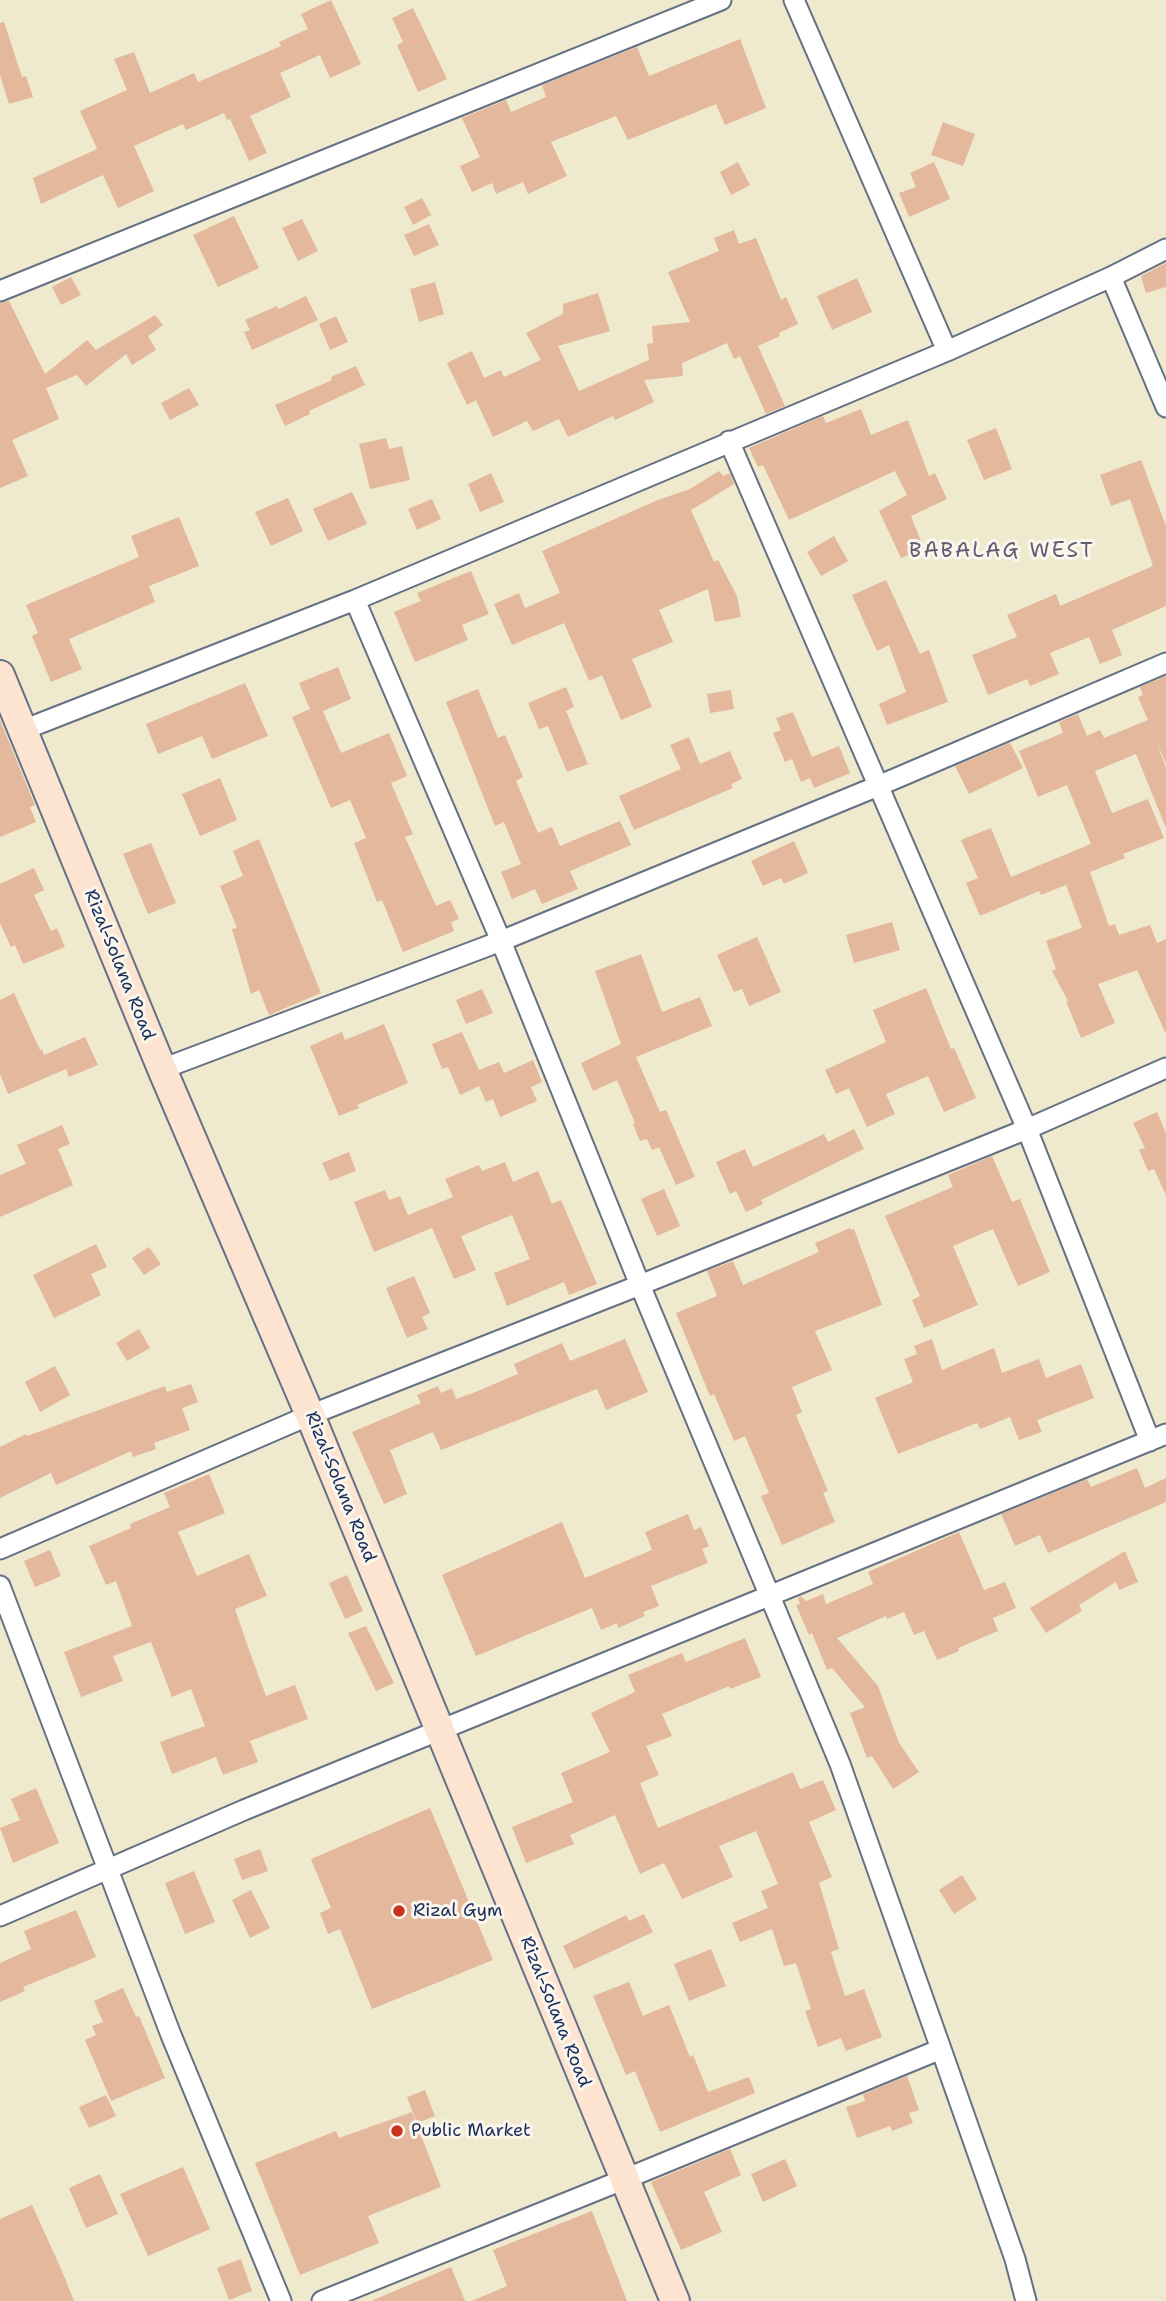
<!DOCTYPE html>
<style>
body{margin:0}
canvas{display:block;background:#efe9cd}
</style>
<canvas width="1166" height="2301"></canvas>
<script>
const ctx = document.querySelector('canvas').getContext('2d');
ctx.lineJoin = 'round';
function fill(path, color) { ctx.fillStyle = color; ctx.fill(path, 'evenodd'); }
function stroke(path, color, width, dash) { ctx.strokeStyle = color; ctx.lineWidth = width; ctx.lineCap = dash ? 'butt' : 'round'; ctx.setLineDash(dash || []); ctx.stroke(path); }
function write(font, color, halo, rows, align = 'center') {
  ctx.font = font + ' "Shantell Sans",sans-serif'; ctx.lineWidth = 6; ctx.setLineDash([]); ctx.textBaseline = 'middle'; ctx.strokeStyle = halo; ctx.fillStyle = color; for (const [text, x, y, turn = 0] of rows) {
    ctx.save(); ctx.translate(x, y); ctx.rotate((+turn || 0) * Math.PI / 180); ctx.textAlign = isNaN(turn) ? turn : align; if (halo) ctx.strokeText(text, 0, 0); ctx.fillText(text, 0, 0); ctx.restore();
  }
}
fill(new Path2D(`
 M331,0L361,64L330,78L320,55L280,73L291,97L250,116L267,153L249,161L230,119L227,120L224,113L186,130L183,124L134,146L154,191L118,208L103,175L41,204L33,178L97,149L80,111L127,90L114,59L134,52L150,93L194,73L198,82L281,46L279,42L308,29L301,14Z
 M413,8L447,79L418,92L397,45L403,42L392,18Z
 M4,22L22,77L26,76L33,97L9,104L0,75V23Z
 M740,39L766,108L725,125L716,104L628,140L616,116L551,142L567,176L528,194L523,182L496,194L492,183L472,192L460,166L480,157L462,118L506,100L511,112L546,97L542,85L637,47L649,76Z
 M943,122L975,134L963,166L931,155Z
 M738,162L750,185L731,195L720,172Z
 M934,162L950,199L909,217L899,193L916,187L910,173Z
 M422,198L431,215L413,225L404,207Z
 M234,216L259,268L218,287L193,235Z
 M302,219L318,251L298,261L282,228Z
 M429,224L439,245L414,256L404,235Z
 M734,230L739,244L756,238L781,300L786,297L798,324L779,333L780,336L758,346L785,406L766,414L740,356L734,359L727,343L682,363L683,376L644,380L654,402L615,420L613,416L568,437L559,419L533,431L527,421L493,437L476,400L467,405L447,363L472,351L484,378L501,370L504,377L541,360L526,333L563,314V304L598,293L610,331L558,346L579,391L649,360L647,344L653,343L652,326L690,322L668,272L719,251L714,238Z
 M1166,263V287L1146,293L1141,276Z
 M71,277L81,295L61,305L52,287Z
 M857,278L872,312L832,330L817,296Z
 M435,282L444,314L419,322L410,289Z
 M306,296L318,320L252,350L244,332L250,330L245,320L277,306L279,309Z
 M9,301L45,374L87,340L96,350L155,315L163,325L148,336L156,350L132,365L126,354L86,386L77,375L46,388L59,419L12,440L28,476L0,488V303Z
 M336,316L348,342L330,350L319,324Z
 M356,366L365,385L309,411L310,414L285,426L275,405L332,380L331,377Z
 M189,388L199,405L170,420L161,403Z
 M861,409L871,435L908,420L929,476L935,473L947,499L911,516L924,549L901,558L879,511L907,495L895,471L789,520L763,465L758,467L749,448L823,416L826,423Z
 M996,428L1012,469L984,480L967,440Z
 M386,438L389,449L402,446L410,480L370,489L359,444Z
 M1141,460L1166,526V606L1112,630L1122,655L1100,664L1089,637L1050,653L1059,674L1030,686L1027,679L988,695L972,655L1017,637L1007,615L1056,594L1060,606L1153,566L1130,499L1111,506L1100,475Z
 M719,471L723,476L730,473L734,484L691,510L714,562L718,560L737,596L741,617L715,622L708,589L659,610L673,642L632,659L652,707L621,720L602,675L589,681L564,623L512,645L494,604L519,593L525,608L560,593L542,551L658,500L690,489Z
 M491,473L504,502L480,512L468,484Z
 M352,492L367,524L328,541L313,509Z
 M288,498L303,531L271,546L255,512Z
 M432,499L441,519L417,530L408,509Z
 M179,517L199,566L149,586L155,602L69,639L82,669L51,682L32,636L38,633L26,605L139,557L131,536Z
 M834,536L848,561L821,576L807,552Z
 M471,571L489,614L462,625L468,640L415,662L394,612L421,601L417,593Z
 M886,580L920,654L929,650L948,702L887,725L879,704L906,692L889,645L877,651L852,595Z
 M338,667L351,699L323,711L341,753L389,733L407,776L391,783L413,834L405,837L436,906L450,900L459,919L451,922L454,931L403,952L382,900L377,902L354,843L366,838L350,800L331,808L292,717L310,709L299,683Z
 M1166,676V763L1156,741L1166,767V828L1136,754L1095,771L1112,813L1148,799L1164,838L1123,854L1125,858L1090,872L1109,926L1115,924L1119,935L1150,925L1157,943L1166,939V1034L1137,970L1098,984L1115,1023L1081,1038L1066,1001H1068L1052,971L1056,969L1046,941L1082,928L1066,885L1041,895L1039,891L980,916L966,883L978,878L961,840L991,828L1011,877L1091,844L1067,785L1038,797L1019,751L1063,733L1059,722L1078,714L1087,736L1100,730L1104,738L1148,720L1138,697L1143,695L1140,687Z
 M245,683L268,736L212,759L202,736L158,754L146,724Z
 M566,687L574,707L566,711L588,764L567,772L548,726L539,729L528,703Z
 M478,689L498,738L505,735L523,777L516,781L538,833L552,827L560,846L620,821L631,845L570,871L578,889L542,904L535,889L512,899L501,872L521,864L504,822L495,826L446,702Z
 M731,690L734,709L710,713L707,694Z
 M793,712L812,757L839,746L850,773L814,788L810,778L801,782L792,759L785,762L773,733L781,730L776,718Z
 M0,720L35,805L30,807L36,822L0,837Z
 M689,737L700,764L730,751L742,779L731,784L733,788L634,830L619,796L681,769L670,745Z
 M1010,743L1023,768L969,794L955,766Z
 M220,778L237,820L200,836L182,794Z
 M259,839L321,993L269,1015L259,990L251,994L232,929L237,928L220,886L243,876L233,851Z
 M794,841L808,873L784,884L781,878L763,886L751,861Z
 M151,843L176,903L148,914L123,854Z
 M34,868L44,890L34,895L51,931L57,928L65,947L23,964L15,945L11,947L0,923V884Z
 M892,922L900,950L854,963L846,935Z
 M757,937L781,992L749,1006L742,989L734,992L717,955Z
 M641,954L662,1012L700,997L712,1026L636,1057L660,1112L666,1110L695,1177L676,1185L659,1147L652,1150L647,1139L640,1141L633,1124L635,1123L617,1080L593,1091L581,1063L621,1044L595,971Z
 M926,988L951,1049L954,1048L976,1098L944,1112L928,1076L886,1094L895,1114L867,1127L849,1088L836,1094L825,1070L886,1042L873,1010Z
 M482,989L493,1013L466,1024L456,1000Z
 M14,993L40,1050L42,1049L44,1055L85,1037L98,1065L69,1077L66,1069L8,1094L0,1074V1000Z
 M384,1024L408,1083L357,1105L359,1108L339,1116L310,1046L342,1032L345,1040Z
 M462,1032L479,1070L499,1062L504,1073L533,1060L542,1082L531,1087L537,1101L500,1117L493,1099L486,1102L479,1086L460,1095L448,1067L442,1069L432,1044Z
 M1157,1112L1166,1133V1195L1154,1169L1148,1171L1139,1150L1145,1148L1133,1123Z
 M62,1125L70,1144L58,1149L73,1185L0,1217V1175L26,1164L17,1145Z
 M854,1129L864,1149L761,1200L763,1204L746,1212L736,1191L730,1194L716,1162L745,1149L753,1167L824,1134L828,1142Z
 M349,1152L356,1171L330,1181L322,1163Z
 M992,1156L1012,1202L1020,1199L1050,1272L1018,1286L993,1229L953,1246L978,1305L924,1328L912,1300L920,1296L885,1216L953,1187L948,1175Z
 M505,1162L513,1182L538,1171L552,1204L561,1200L597,1284L569,1295L564,1282L507,1306L494,1273L530,1259L512,1215L461,1236L476,1270L454,1279L432,1228L374,1252L354,1202L385,1190L389,1200L400,1196L408,1215L453,1197L445,1179L479,1165L482,1171Z
 M664,1189L680,1226L657,1236L641,1199Z
 M850,1228L851,1230L854,1229L882,1305L815,1331L832,1370L792,1387L802,1412L796,1415L828,1491L823,1493L835,1522L782,1545L761,1496L769,1493L745,1436L734,1441L714,1394L710,1396L676,1313L717,1296L707,1271L733,1261L743,1285L819,1252L815,1243Z
 M96,1244L107,1267L91,1274L101,1295L54,1318L33,1275Z
 M149,1247L161,1264L144,1275L132,1258Z
 M414,1276L430,1313L422,1317L428,1329L407,1338L386,1288Z
 M139,1329L150,1348L127,1361L116,1343Z
 M625,1339L648,1392L606,1410L597,1389L441,1450L433,1432L390,1450L407,1494L384,1504L352,1432L421,1403L417,1395L438,1386L441,1393L452,1388L456,1399L473,1393L518,1374L514,1364L562,1343L570,1361Z
 M932,1339L942,1370L994,1348L1002,1373L1039,1359L1046,1378L1081,1364L1094,1398L1037,1420L1042,1432L1019,1440L1010,1417L980,1429L977,1423L898,1454L875,1398L913,1382L904,1359L917,1354L914,1346Z
 M55,1366L70,1395L40,1412L25,1382Z
 M191,1384L198,1402L182,1408L190,1430L154,1443L156,1449L133,1457L131,1451L56,1485L51,1473L0,1498V1447L26,1434L27,1436L165,1386L167,1392Z
 M1137,1468L1145,1488L1166,1478V1502L1048,1553L1040,1535L1015,1546L1001,1514L1087,1479L1091,1487Z
 M209,1474L225,1513L178,1532L197,1576L249,1554L267,1596L235,1609L249,1650L266,1696L295,1685L308,1719L250,1741L258,1762L223,1775L216,1757L172,1774L160,1742L205,1726L191,1689L172,1697L151,1642L113,1656L123,1681L81,1697L64,1652L132,1626L116,1581L106,1585L89,1546L131,1528L130,1524L170,1507L164,1493Z
 M688,1514L694,1530L701,1527L709,1546L702,1549L708,1563L651,1586L659,1606L643,1612L645,1616L618,1628L617,1623L601,1630L592,1608L476,1656L442,1575L562,1522L585,1578L652,1550L645,1532Z
 M959,1532L984,1590L1005,1582L1016,1608L993,1618L998,1631L958,1648L959,1651L937,1660L924,1631L914,1635L904,1612L887,1619L886,1616L837,1638L878,1686L899,1743L919,1772L893,1789L872,1756L867,1758L850,1713L865,1707L832,1668L827,1670L812,1633L809,1635L796,1605L800,1604L798,1598L801,1596L806,1601L823,1594L826,1604L873,1584L868,1572Z
 M50,1550L61,1576L35,1587L24,1561Z
 M1125,1551L1138,1582L1119,1590L1116,1582L1079,1605L1082,1611L1046,1633L1030,1608Z
 M347,1575L363,1611L345,1619L329,1583Z
 M366,1626L394,1683L376,1691L348,1633Z
 M745,1638L761,1677L730,1689L729,1686L662,1714L672,1736L646,1746L659,1775L640,1783L658,1828L793,1772L800,1789L823,1780L836,1810L809,1822L832,1877L819,1883L839,1949L831,1952L845,1996L864,1989L882,2037L846,2051L841,2038L818,2047L805,2011L811,2009L796,1963L784,1966L772,1929L740,1942L732,1923L768,1908L761,1891L778,1884L756,1831L719,1846L733,1877L682,1899L664,1863L640,1874L615,1815L570,1835L574,1844L526,1863L512,1827L573,1802L561,1773L610,1752L591,1713L635,1692L628,1675L682,1653L686,1662Z
 M36,1788L59,1843L13,1863L0,1828L20,1820L11,1799Z
 M430,1808L493,1960L372,2009L340,1929L328,1934L320,1913L331,1908L311,1859Z
 M260,1849L268,1871L242,1880L234,1859Z
 M194,1871L215,1922L185,1934L165,1883Z
 M962,1875L977,1899L954,1914L939,1890Z
 M251,1890L270,1928L250,1938L232,1900Z
 M76,1910L96,1957L23,1987L25,1991L0,2002V1963L31,1949L24,1931Z
 M644,1914L653,1932L574,1969L563,1946L626,1915L629,1921Z
 M711,1949L726,1986L689,2001L674,1964Z
 M629,1982L643,2016L669,2005L690,2057L693,2055L708,2092L749,2077L755,2093L660,2132L635,2071L626,2075L593,1996Z
 M123,1988L136,2017L139,2016L165,2078L111,2101L85,2040L96,2035L92,2026L103,2022L94,2001Z
 M907,2076L919,2110L909,2113L913,2123L892,2131L890,2126L857,2138L846,2107L865,2101L863,2094Z
 M425,2090L435,2116L417,2123L407,2097Z
 M106,2095L116,2116L89,2128L79,2107Z
 M412,2112L441,2187L368,2216L379,2243L300,2275L255,2163L336,2131L339,2138Z
 M730,2149L741,2175L704,2192L722,2232L681,2250L651,2182Z
 M785,2159L797,2186L763,2202L751,2174Z
 M183,2167L210,2229L148,2256L120,2194Z
 M100,2174L118,2214L86,2228L69,2188Z
 M32,2205L62,2271L74,2301H0V2219Z
 M592,2211L627,2301H472L507,2286L493,2250Z
 M241,2259L252,2291L229,2300L217,2268Z
 M451,2267L465,2301H371Z`), '#e3b89d');
const minor = new Path2D(`
 M794,0L947,351
 M1111,277L1166,407
 M0,291L721,0
 M729,441L1027,1129L1150,1441
 M23,730L355,600L947,351L1111,277L1166,249
 M162,1069L501,941L878,786L1166,663
 M0,1549L310,1415L640,1285L1027,1129L1166,1068
 M0,1586L171,2035L281,2301
 M0,1916L244,1810L1166,1434
 M941,2049L1015,2259L1026,2301
 M322,2301L625,2179L941,2049L840,1764L640,1285L501,941L355,600`);
const secondary = new Path2D(`
 M0,675L162,1069L310,1415L675,2301`);
stroke(minor, '#657085', 23);
stroke(secondary, '#657085', 32);
stroke(minor, '#fff', 19);
stroke(secondary, '#fde4d0', 28);
for (const [x, y, r, color] of [
 [399,1911,7,"#c8321e"],
 [397,2131,7,"#c8321e"]
]) { const dot = new Path2D(); dot.arc(x, y, r, 0, 2 * Math.PI); ctx.fillStyle = color; ctx.fill(dot); stroke(dot, '#fbf7ec', 2.5); }
write('18px', '#1b2f5e', '#fbf7ec', [
 ["Rizal-Solana Road",119,965,68],
 ["Rizal-Solana Road",340,1487,68],
 ["Rizal-Solana Road",555,2012,68]
]);
write('18px', '#1b2f5e', '#fbf7ec', [
 ["Rizal Gym",413,1911],
 ["Public Market",411,2131]
], 'left');
ctx.letterSpacing = '2px';
write('21px', '#615f74', '#fbf7ec', [
 ["BABALAG WEST",1002,552]
]);
ctx.letterSpacing = '0px';
</script>
